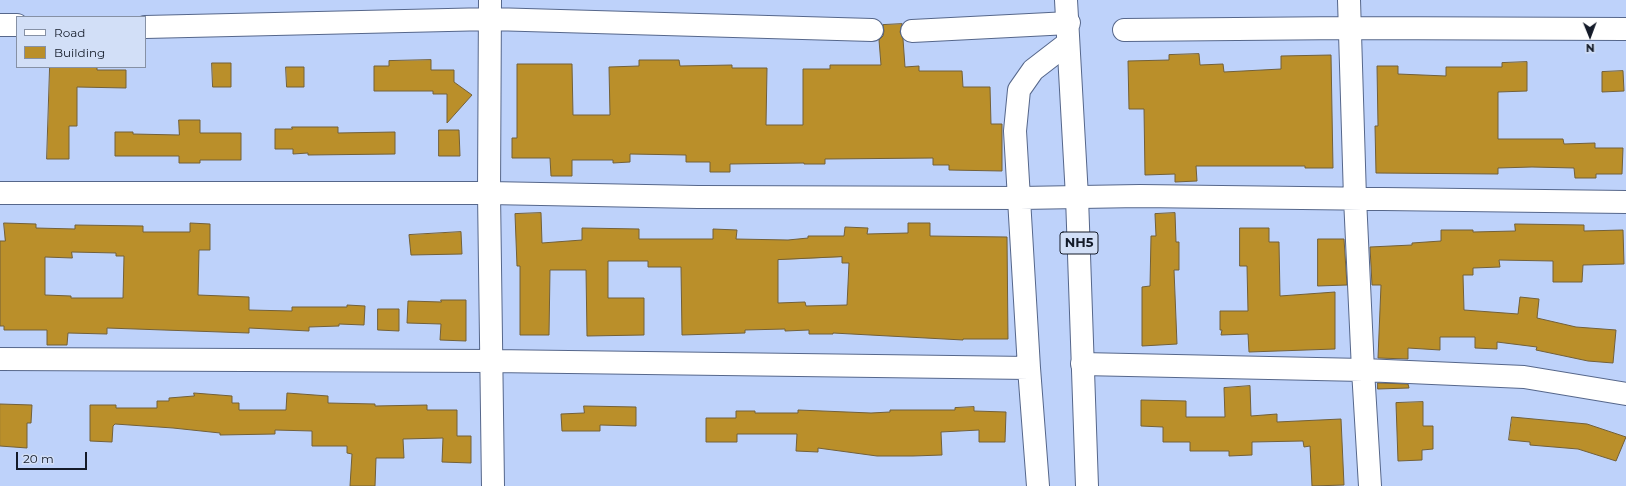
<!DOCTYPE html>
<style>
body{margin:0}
#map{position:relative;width:1626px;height:486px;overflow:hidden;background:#bed2fa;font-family:Montserrat,sans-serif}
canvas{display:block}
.legend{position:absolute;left:16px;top:16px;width:130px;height:52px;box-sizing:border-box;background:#d2dff7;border:1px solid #8691a5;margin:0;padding:5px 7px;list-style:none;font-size:12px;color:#141b29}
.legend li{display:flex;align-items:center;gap:8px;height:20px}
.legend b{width:20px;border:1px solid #8691a5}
.north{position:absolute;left:1570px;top:16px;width:40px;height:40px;-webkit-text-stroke:3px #d2dff7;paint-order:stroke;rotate:179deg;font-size:11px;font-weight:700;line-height:16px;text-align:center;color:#141b29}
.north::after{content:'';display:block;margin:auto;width:14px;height:18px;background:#141b29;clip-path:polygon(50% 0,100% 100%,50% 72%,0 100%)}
.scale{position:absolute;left:16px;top:452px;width:71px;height:18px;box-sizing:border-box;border:2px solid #141b29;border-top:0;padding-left:5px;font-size:12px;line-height:14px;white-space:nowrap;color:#141b29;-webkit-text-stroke:3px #d2dff7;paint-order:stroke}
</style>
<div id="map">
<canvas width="1626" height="486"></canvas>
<ul class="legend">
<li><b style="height:5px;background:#fff"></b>Road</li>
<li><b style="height:11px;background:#ba8f2a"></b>Building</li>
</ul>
<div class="north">N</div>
<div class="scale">20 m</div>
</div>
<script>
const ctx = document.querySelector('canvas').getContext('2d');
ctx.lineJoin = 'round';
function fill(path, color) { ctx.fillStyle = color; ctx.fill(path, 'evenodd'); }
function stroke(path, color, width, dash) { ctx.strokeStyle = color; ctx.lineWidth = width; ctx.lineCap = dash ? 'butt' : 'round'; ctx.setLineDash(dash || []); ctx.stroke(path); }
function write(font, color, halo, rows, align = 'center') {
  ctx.font = font + ' Montserrat,sans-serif'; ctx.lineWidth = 4; ctx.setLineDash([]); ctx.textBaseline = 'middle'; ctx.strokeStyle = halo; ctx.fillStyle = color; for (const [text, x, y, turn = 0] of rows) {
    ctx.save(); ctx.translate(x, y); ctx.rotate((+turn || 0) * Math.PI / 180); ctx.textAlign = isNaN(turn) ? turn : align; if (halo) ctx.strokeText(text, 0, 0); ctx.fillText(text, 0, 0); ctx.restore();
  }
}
const building = new Path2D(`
 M902,24L900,32L903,39L905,67L919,66V71H962L963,87H990L991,124H1002V171L949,170V165H933V158L825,159V164H804V163L730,164V172H710V162H686V155L630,154V162L613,163V160H572V176H551L550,158H512V138H517V64H572L573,115H610L609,67L639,66V60H679L680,66L732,65V68H767L766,125H803V69H830V65H881L879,40L883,36L884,31L883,25Z
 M1199,54L1200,65L1223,64L1224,72L1281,69V56L1331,55L1333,168H1305V166H1196L1197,181L1175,182V174L1145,175L1144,109H1129L1128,61L1169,60V55Z
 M431,60V70H454V82L472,95L447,123V94H433V91H374V66H389V61Z
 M1527,62V91L1498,92V139H1563L1564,144L1595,143V148H1623L1622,174H1596V178H1575L1574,168L1532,167L1498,168V174L1376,173L1375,126H1378L1377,66H1398V74L1446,76V67H1502V63Z
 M212,63H231V87H213Z
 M50,67H97V70H126V88L77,87V126H69V159H47Z
 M286,67H304V87H287Z
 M1623,71L1624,91L1602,92V72Z
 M179,120H200V133H241V160H200V163H179V156H115V132H133V134L179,135Z
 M292,127H338V133L395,132V154L308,155V153L293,154V149H275V129H292Z
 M439,130H459L460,156H439Z
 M541,213L542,243L582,240V228L639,229V239H713V229L737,230L736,239L788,240L808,238V236H844L845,227L868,228L867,234L908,233V223H930V236L1007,237L1008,339H963V340L833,333V334H809V330L785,331V329L745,330V333L682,335L681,267H648V261H608V298H644V335L587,336L586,270H550L549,335H520V266H517L515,214ZM842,257V263H849L847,305L806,306L805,302L778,303V260Z
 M1175,213L1176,242H1179V270H1174L1177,344L1142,346V287L1150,286L1151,236H1156L1155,214Z
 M4,223L36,224V228L75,229V225L143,226V232H190V223L210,224V250H199L198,295L249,297V310L292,311V307H347V305L365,306L364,325L339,324V326L309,327V331L249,328V333L107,328V334L68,333L67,345H47V330H4V326H0V241H5ZM72,252L116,253V256H124L123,298H71V296L45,295V257L72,258Z
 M1515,224L1584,225V231L1623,230L1624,264L1583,265L1582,282H1553V261L1499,260L1500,267L1473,268V275H1463L1464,310L1518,314L1520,297L1539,299L1537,318L1576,327L1616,330L1613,363L1588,361L1536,350L1537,347L1497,342V349L1475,348V337H1440V350L1408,348V359L1378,358L1381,285H1372L1370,247L1412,245V243L1441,241V230H1473V232L1515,231Z
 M1240,228H1269V242H1279L1280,296L1335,292V349L1249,352L1248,334L1221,335L1222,330H1220V311H1248L1247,266H1240Z
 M461,232L462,254L411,255L409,235Z
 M1318,239H1344L1347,285L1318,286Z
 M441,300H466V341L440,340L441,324L407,323L408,301L441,302Z
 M378,309H399V331L378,330Z
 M1378,383L1408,384L1409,388L1378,389Z
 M1250,386L1251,416L1277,414V422L1341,419L1344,485L1312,486L1310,446L1304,447L1303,441L1252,442V455L1229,456V451H1190V442H1163V427L1141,426V400L1186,401V417H1225L1224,388Z
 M194,393L232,396V403H239V410H286L287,393L328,396V403L375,404V406L427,405V410H457V436H471V463L442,462L443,438L403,439L404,458H376L375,486H350L352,454L347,453V446H312V431L275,430V434L220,435V433L173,428L115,424L113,426L112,442L90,441V405H116V408H157V401H169V398L194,396Z
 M1423,402V426H1433V449L1422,450V460L1398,461L1396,403Z
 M0,404L32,405L31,423H27V448L0,446Z
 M584,406L636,407V426L600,425V431H562L561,414L584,413Z
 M974,407V411L1006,412L1005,442H979V430L941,432L942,455L913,456H877L818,448V452L796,451L797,434H737V442H706V418H736V411H755V413H798V410L871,413L890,412V410H955V408Z
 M1512,417L1587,424L1626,437L1616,461L1578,449L1530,445V442L1509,440Z`);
fill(building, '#ba8f2a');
stroke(building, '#726039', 1);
const minor = new Path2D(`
 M490,0L489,193L493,486
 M1349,0L1355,198L1363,370L1370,486
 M0,25H17
 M145,27L491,19L872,30
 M1124,30L1349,28L1626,29
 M912,31L1069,23
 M0,193H489L698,197L1020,198L1140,196L1626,202
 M0,359L492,361L1029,368
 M1082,364L1363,370L1524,377L1626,394
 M1038,486L1029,368L1015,131L1019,90L1033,70L1068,43`);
const highway = new Path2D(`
 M1066,0L1077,197L1087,486`);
stroke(minor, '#56678b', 24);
stroke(highway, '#56678b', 24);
stroke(minor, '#fff', 22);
stroke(highway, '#fff', 22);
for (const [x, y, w] of [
 [1079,243,38]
]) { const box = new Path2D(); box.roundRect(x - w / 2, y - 11, w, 22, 3); ctx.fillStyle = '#d2dff7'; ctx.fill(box); stroke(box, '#141b29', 1); }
write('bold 13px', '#141b29', null, [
 ["NH5",1079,243]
]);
</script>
